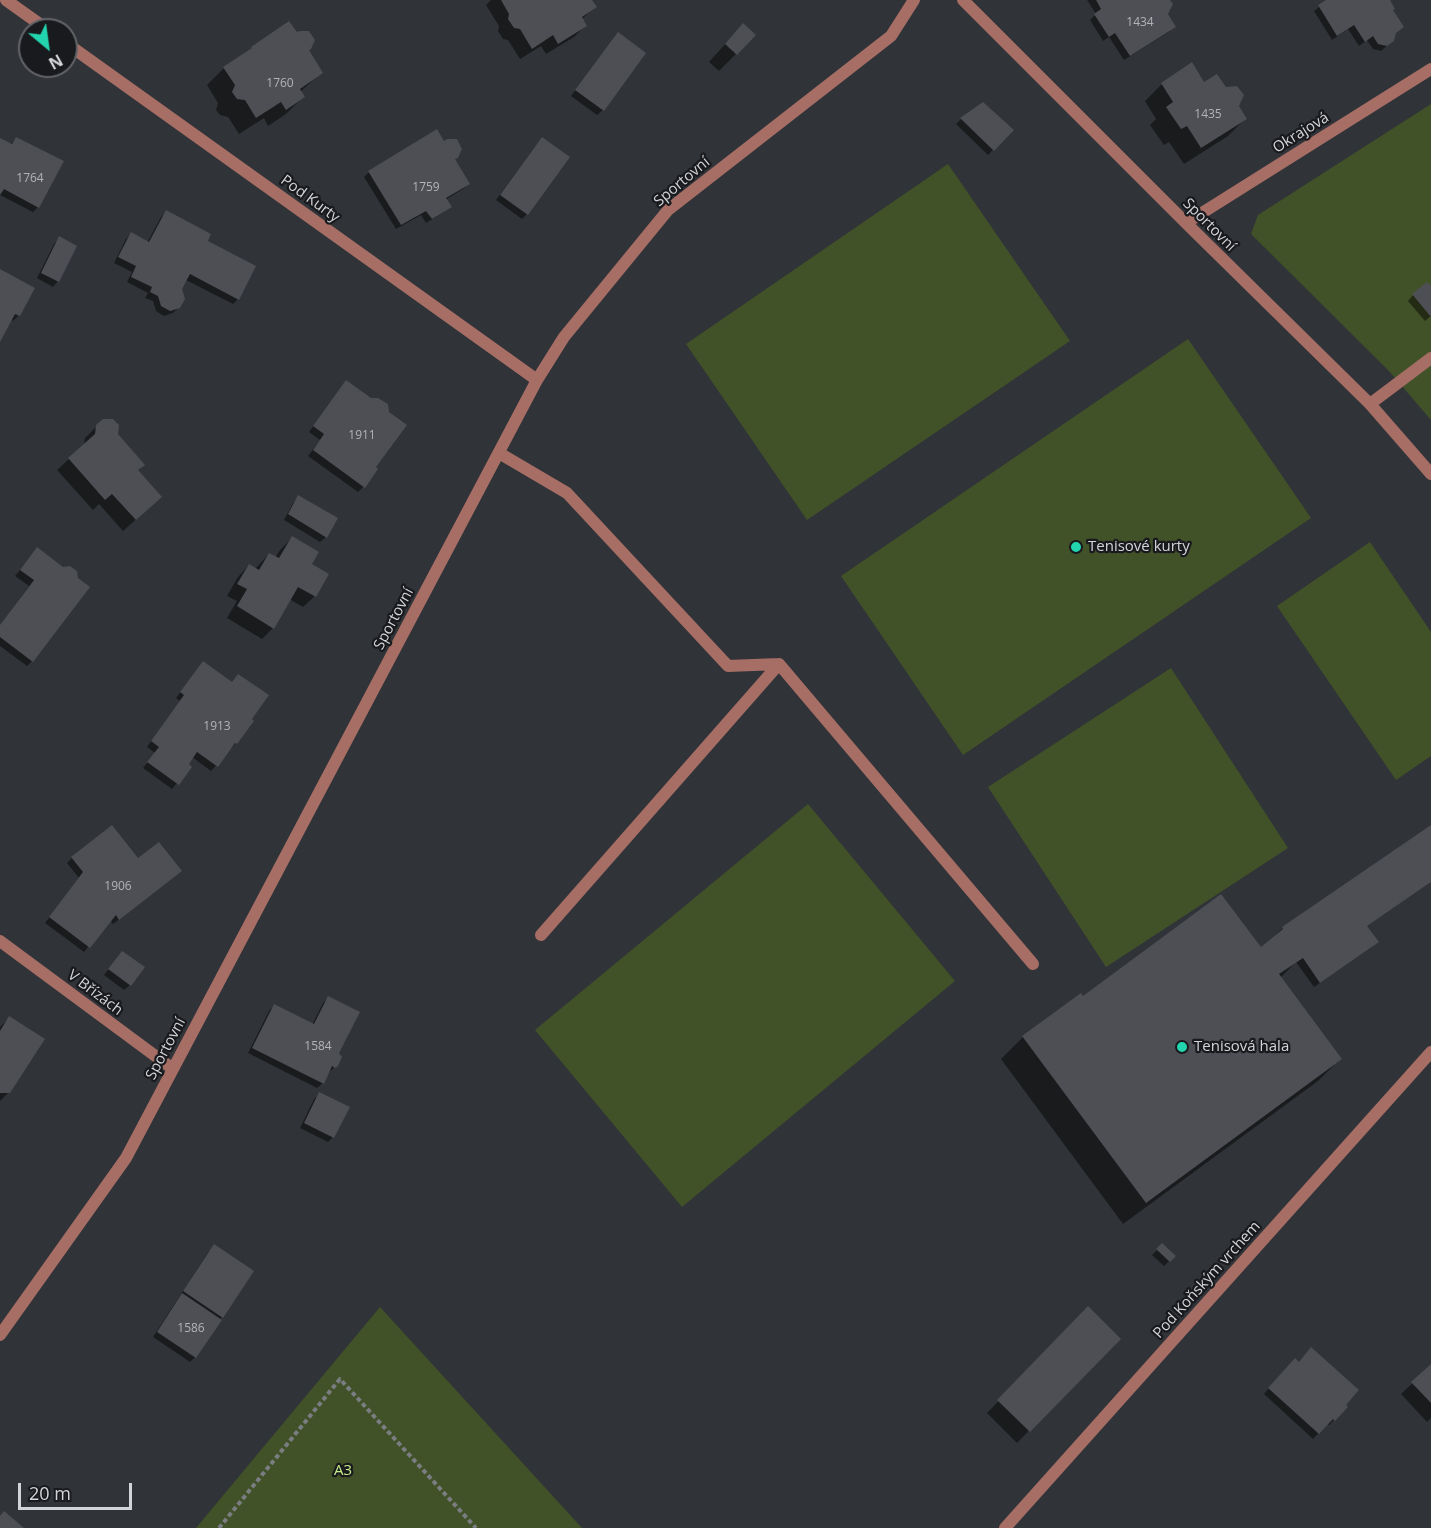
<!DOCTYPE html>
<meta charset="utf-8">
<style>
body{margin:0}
#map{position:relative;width:1431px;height:1528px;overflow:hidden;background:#303338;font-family:"Open Sans",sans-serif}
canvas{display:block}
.north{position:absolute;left:18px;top:18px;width:60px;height:60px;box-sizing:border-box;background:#191a1d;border:2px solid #636468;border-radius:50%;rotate:151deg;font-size:16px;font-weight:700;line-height:24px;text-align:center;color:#d3d4d8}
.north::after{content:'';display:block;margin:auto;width:21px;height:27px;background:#23d5af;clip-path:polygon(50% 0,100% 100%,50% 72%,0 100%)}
.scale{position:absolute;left:18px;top:1483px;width:114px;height:27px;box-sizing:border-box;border:3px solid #d3d4d8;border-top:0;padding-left:8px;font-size:18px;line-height:21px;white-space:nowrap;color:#d3d4d8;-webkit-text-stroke:4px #191a1d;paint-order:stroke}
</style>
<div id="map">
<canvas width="1431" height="1528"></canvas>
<div class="north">N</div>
<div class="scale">20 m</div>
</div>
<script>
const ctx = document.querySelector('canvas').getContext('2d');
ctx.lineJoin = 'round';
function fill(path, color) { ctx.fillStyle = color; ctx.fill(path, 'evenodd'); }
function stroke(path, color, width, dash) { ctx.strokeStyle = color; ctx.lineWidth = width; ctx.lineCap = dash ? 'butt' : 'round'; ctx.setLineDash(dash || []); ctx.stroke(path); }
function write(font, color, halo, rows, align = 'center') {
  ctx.font = font + ' "Open Sans",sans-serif'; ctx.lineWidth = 4.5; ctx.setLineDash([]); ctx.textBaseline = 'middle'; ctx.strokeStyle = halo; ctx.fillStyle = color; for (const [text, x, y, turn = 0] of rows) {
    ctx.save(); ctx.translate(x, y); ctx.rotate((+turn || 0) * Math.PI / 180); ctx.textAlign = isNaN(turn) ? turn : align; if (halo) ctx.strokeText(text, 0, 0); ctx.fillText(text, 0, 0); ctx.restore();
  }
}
fill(new Path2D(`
 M1431,104V420L1389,371L1251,234L1258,215Z
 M948,164L1070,341L807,520L686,344Z
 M1188,339L1311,518L963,755L841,576Z
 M1370,542L1431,632V756L1396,780L1277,606Z
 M1171,668L1288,848L1106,967L988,787Z
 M808,804L955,981L682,1207L535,1030Z
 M380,1307L582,1528H196Z`), '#425228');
fill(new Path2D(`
 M491,0H591L595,7L581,20L585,26L574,37L546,54L541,46L520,59L508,40L503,39L498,31L499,26L486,5Z
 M1087,0H1168L1166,14L1174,27L1169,32L1124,60L1109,37L1103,41L1090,20L1096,14Z
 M1328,0H1388L1392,10L1403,27L1394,34L1393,40L1381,51L1373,49L1367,40L1359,46L1348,29L1332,40L1314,11Z
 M618,34L603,110L597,115L571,96Z
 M727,42L736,54L719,71L709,62Z
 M252,48L307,51L321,73L300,92L303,97L286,114L268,126L264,118L239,134L228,117L220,115L216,110L218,103L207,85L224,68L246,54Z
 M1162,84H1204L1237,106L1245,119L1228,136L1184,164L1169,142L1164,145L1150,125L1156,119L1145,101Z
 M983,104L1012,130L988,155L956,124L961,119Z
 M16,138L38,207L33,212L0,195V139L10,145Z
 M542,138L527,214L522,219L496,200L537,144Z
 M454,160L468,184L463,189L445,200L450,207L444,212L426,223L421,215L396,229L364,177L369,172Z
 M166,212L206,241L238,299L233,304L186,280L181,289L179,307L173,313L164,316L156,311L153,301L145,298L148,293L127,282L132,272L114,263L126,239L131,234L147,243L161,217Z
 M59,238L58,281L53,287L37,278L54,244Z
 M0,271L33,289L19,315L13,321L10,319L0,339Z
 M1431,289V316L1425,321L1408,301L1413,295Z
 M346,382L375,468L363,487L358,492L308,456L320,440L309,432Z
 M97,426L117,435L137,471L149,508L123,531L99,504L93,510L57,470L84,445L85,438Z
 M299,497L326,537L320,542L284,520L293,503Z
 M292,538L310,565L315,596L303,607L289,599L273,628L262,639L227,618L237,601L227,596L238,577L249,565L255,569L269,554L275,558L280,550Z
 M37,549L32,661L27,666L0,646V626L29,586L15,576Z
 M198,669L231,683L252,721L236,743L211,771L192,757L187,765L190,767L172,789L143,768L155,753L147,747L180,701L176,698Z
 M1431,826V882L1366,926L1377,942L1372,947L1314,987L1296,962L1280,978L1340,1059L1318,1081L1123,1224L1001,1059L1023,1037L1083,998L1261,949L1283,928Z
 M72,858L137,860L175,876L113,924L110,920L84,952L45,923L79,878L67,863Z
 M117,958L130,985L124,990L104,975Z
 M328,998L337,1053V1065L328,1073L323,1083L317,1088L248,1053L269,1011L274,1005L312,1025L323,1003Z
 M9,1018V1092L0,1101V1027Z
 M319,1094L333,1137L328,1142L300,1128L314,1099Z
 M1162,1245L1174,1256L1164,1266L1152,1255Z
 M209,1251L252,1272L195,1357L190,1362L153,1337Z
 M1088,1308L1118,1339L1017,1443L987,1413Z
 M1289,1365L1334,1420L1329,1425L1327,1424L1313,1439L1264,1394Z
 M1431,1366V1418L1427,1422L1401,1394Z`), '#0007');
fill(new Path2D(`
 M501,0H592L597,7L582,17L587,26L558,44L553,35L532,49L520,29L514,28L508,19L509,14Z
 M1096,0H1170L1173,4L1168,14L1176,27L1130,56L1115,33L1109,37L1094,14L1101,9Z
 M1326,0H1390L1395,9L1393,10L1404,27L1396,33L1394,41L1387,46L1378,44L1373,36L1365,42L1354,25L1337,36L1318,5Z
 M289,21L297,32L300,31H309L315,40L311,49L309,50L323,73L300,89L305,97L286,110L281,102L256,118L245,100L237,99L232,92L235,85L223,67L252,48L251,47Z
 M743,23L756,35L737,55L725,44Z
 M618,32L646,53L604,111L575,90Z
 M1192,62L1204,82L1217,74L1226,87L1237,86L1244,95L1239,106L1247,119L1201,148L1187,126L1181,129L1166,107L1173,102L1161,83Z
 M983,102L1014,130L994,151L960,118Z
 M437,129L444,141L447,139H457L462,149L458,158L455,159L470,184L446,198L452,207L432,219L426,211L401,225L368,171Z
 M16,137L64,161L39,208L4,189L0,195V138L12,144Z
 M542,137L570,157L528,215L500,195Z
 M166,210L211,234L208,241L256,266L239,300L190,274L182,289L185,299L180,308L170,311L161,306L158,296L150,292L152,287L131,277L136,266L118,257L131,232L149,242Z
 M59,236L77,246L59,282L41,273Z
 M0,269L35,288L20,316L15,314L0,342Z
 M1427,282L1431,286V317L1412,294Z
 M346,380L371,398H378L388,404L389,412L407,425L376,467L378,469L365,488L313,450L324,434L313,426Z
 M103,419H113L119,425L118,434L145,465L138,470L162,497L136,520L112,494L105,500L68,458L95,434L96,425Z
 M298,495L338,518L327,538L288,514Z
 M292,536L319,552L312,564L329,574L316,597L298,587L274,629L237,606L247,589L237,584L249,564L259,570L269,553L279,558Z
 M37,547L63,567L70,566L77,571L78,578L90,587L33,662L0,637V625L34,580L20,570Z
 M203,661L232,682L238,674L269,695L252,719L254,721L237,744L235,743L218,767L197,752L189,764L192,767L179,785L147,762L159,747L151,741L184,695L180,692Z
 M112,825L138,858L159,842L182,871L119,920L116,915L90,948L49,917L83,872L71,857Z
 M1431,825V882L1367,926L1379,942L1320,983L1303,958L1279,974L1342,1059L1146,1203L1022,1036L1081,993L1083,996L1221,894L1261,947L1283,929L1282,927Z
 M122,951L145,967L131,986L108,969Z
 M328,996L360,1012L339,1053L342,1057L338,1066L335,1068L332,1066L324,1084L252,1048L274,1004L314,1024Z
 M9,1016L45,1039L10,1093H0V1031Z
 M319,1092L350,1107L334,1138L304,1123Z
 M1162,1243L1176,1256L1170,1262L1156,1249Z
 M214,1244L254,1271L223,1318L183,1291Z
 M182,1293L222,1320L196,1358L157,1332Z
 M1088,1306L1121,1339L1030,1432L997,1400Z
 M1311,1347L1359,1390L1346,1405L1348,1407L1335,1421L1333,1419L1319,1434L1268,1388L1295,1358L1299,1362Z
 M1431,1364V1403L1411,1382Z
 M4,1511L24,1528H0V1516Z`), '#4e4f55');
stroke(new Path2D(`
 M219,1528L340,1379L476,1528`), '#7a7d81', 4, [4.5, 3]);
stroke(new Path2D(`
 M499,453L567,493L728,666L779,664L1033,964
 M541,935L779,664`), '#a66e65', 12);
stroke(new Path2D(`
 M6,0L48,30
 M963,0L1186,223L1370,404L1431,474
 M66,43L537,380
 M1186,223L1431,69
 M1370,404L1431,358
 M0,941L173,1069
 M0,1335L126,1158L537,380L564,337L668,210L891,36L914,0
 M1005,1528L1431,1052`), '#a66e65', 12);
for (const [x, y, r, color] of [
 [1076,547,6,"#23d5af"],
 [1182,1047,6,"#23d5af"]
]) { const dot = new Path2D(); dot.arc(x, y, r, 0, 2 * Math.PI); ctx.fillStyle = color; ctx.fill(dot); stroke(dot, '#191a1d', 2); }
write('12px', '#b2b3b7', null, [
 ["1434",1140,23],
 ["1760",280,84],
 ["1435",1208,115],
 ["1764",30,179],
 ["1759",426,188],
 ["1911",362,436],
 ["1913",217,727],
 ["1906",118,887],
 ["1584",318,1047],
 ["1586",191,1329]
]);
write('15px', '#d3d4d8', '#191a1d', [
 ["Okrajová",1301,133,-32],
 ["Sportovní",682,182,-40],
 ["Pod Kurty",310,199,36],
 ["Sportovní",1209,225,45],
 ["Sportovní",394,619,-62],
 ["V Břízách",95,993,37],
 ["Sportovní",166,1049,-62],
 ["Pod Koňským vrchem",1207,1280,-48]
]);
write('15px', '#d3d4d8', '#191a1d', [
 ["Tenisové kurty",1088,547],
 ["Tenisová hala",1194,1047]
], 'left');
write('15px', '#c5ec88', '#191a1d', [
 ["A3",343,1471]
]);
</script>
